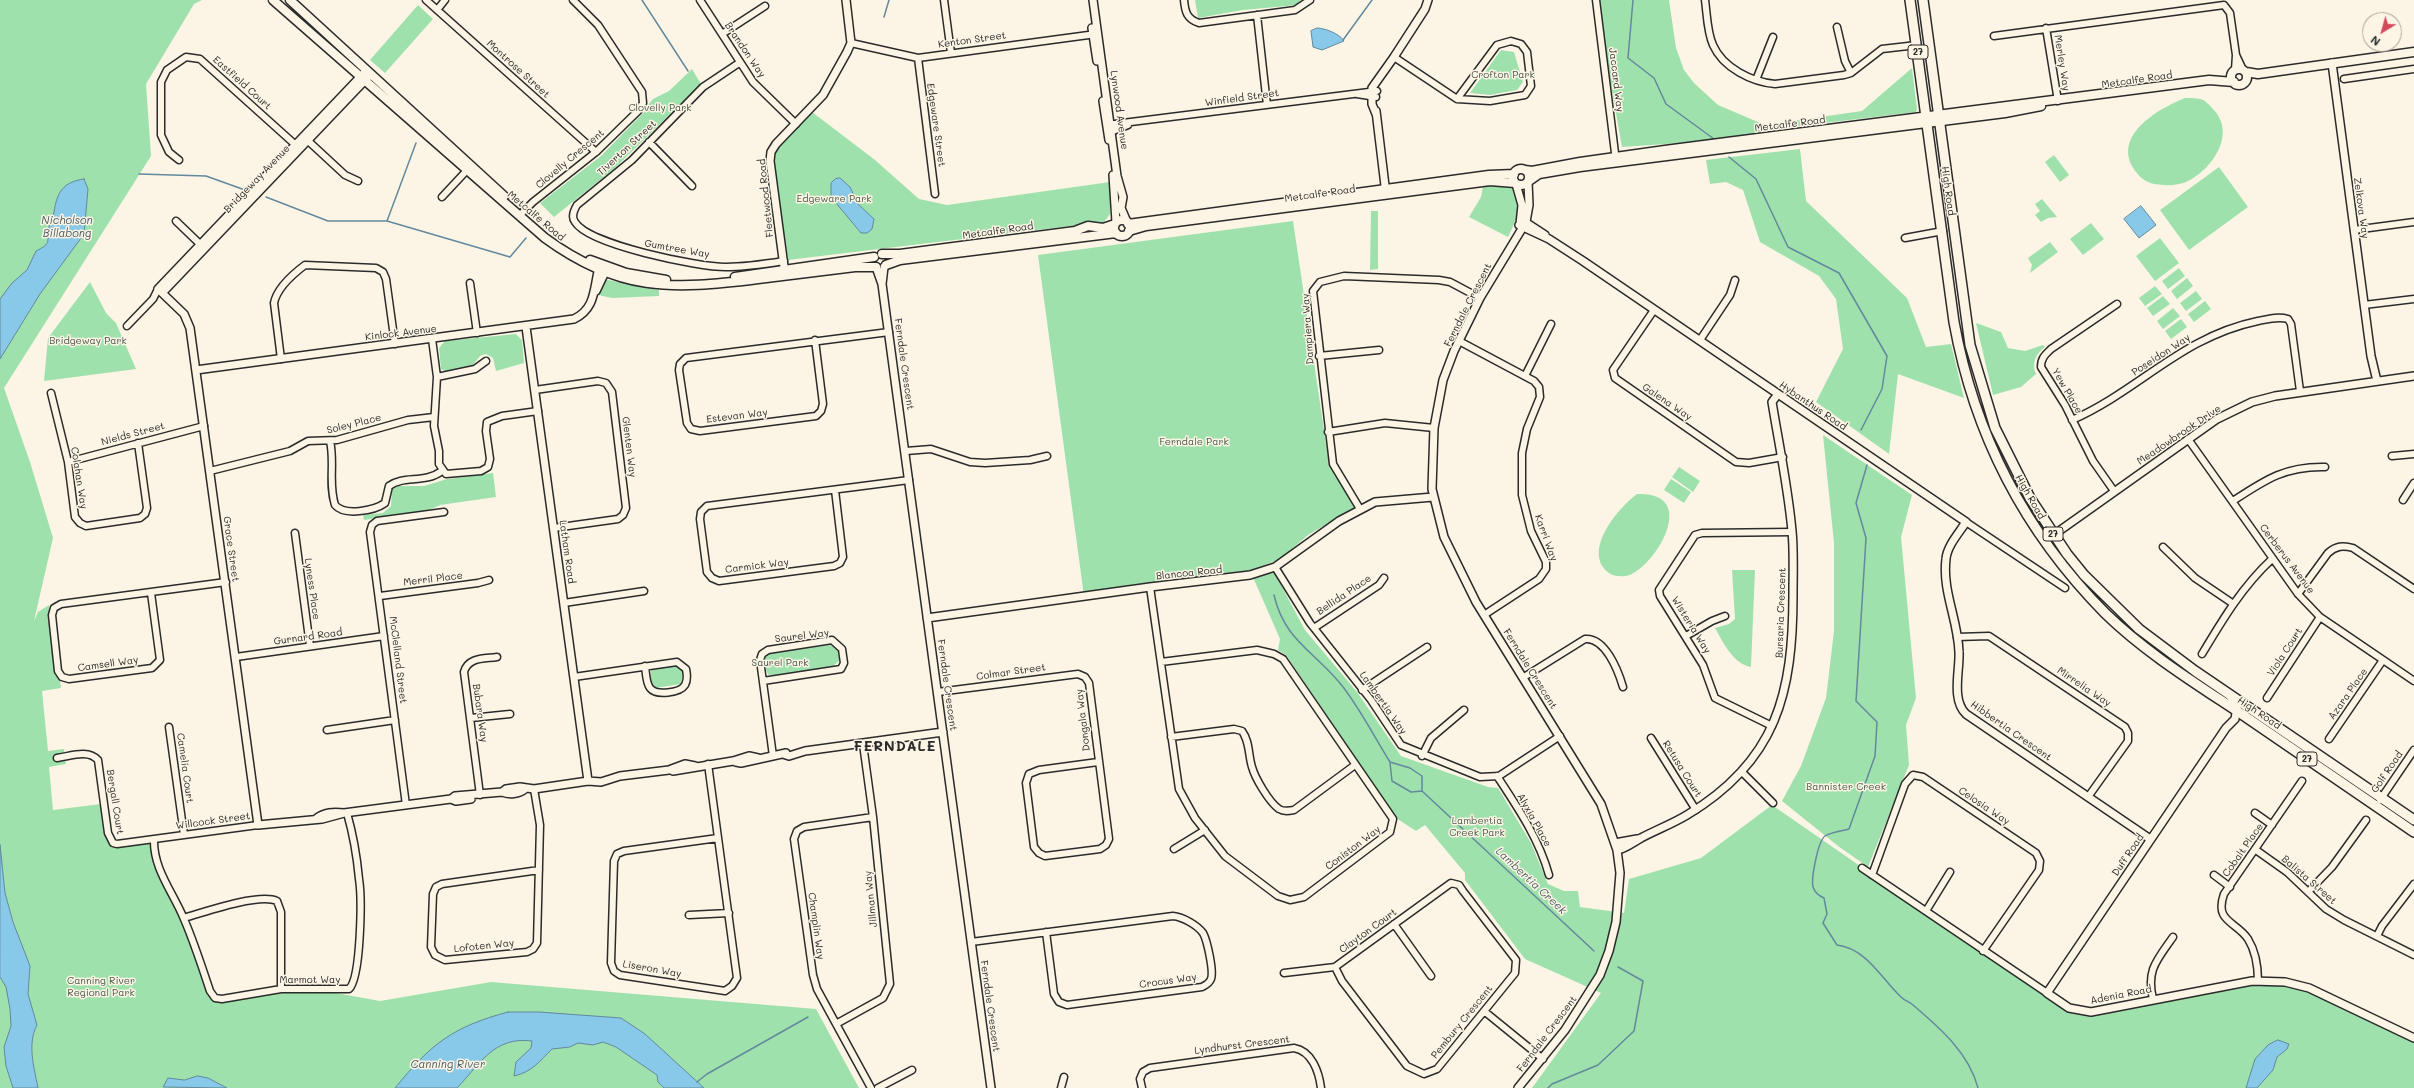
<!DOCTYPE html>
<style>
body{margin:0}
#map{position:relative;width:2414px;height:1088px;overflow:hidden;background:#fcf5e5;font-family:Mali,sans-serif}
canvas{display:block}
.north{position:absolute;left:2362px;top:12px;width:40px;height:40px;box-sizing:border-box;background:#fcf5e5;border:1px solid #a8a49b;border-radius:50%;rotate:217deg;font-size:11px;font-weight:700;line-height:16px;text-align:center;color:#2b2b2b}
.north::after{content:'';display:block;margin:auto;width:14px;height:18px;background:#d1495b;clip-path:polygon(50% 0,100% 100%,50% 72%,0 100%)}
</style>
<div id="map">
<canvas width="2414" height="1088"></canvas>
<div class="north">N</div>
</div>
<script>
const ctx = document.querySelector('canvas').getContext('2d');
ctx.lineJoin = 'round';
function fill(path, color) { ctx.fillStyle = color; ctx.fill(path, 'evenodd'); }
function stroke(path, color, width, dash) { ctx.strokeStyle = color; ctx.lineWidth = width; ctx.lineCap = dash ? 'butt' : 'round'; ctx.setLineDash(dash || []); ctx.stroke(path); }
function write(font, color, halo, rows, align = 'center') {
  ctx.font = font + ' Mali,sans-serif'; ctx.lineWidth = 3; ctx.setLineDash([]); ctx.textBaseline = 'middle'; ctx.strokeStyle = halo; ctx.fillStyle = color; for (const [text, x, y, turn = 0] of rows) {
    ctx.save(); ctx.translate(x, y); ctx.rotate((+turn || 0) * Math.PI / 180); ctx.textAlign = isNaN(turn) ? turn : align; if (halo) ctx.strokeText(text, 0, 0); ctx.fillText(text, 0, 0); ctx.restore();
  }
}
fill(new Path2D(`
 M0,0H202L194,4L146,84L151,156L4,388L30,462L53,538L34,621L38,612L49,605L61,688L42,691L48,751L64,749L66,764L49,767L53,810L101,804L112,844L149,840L215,1000L268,992L325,991L380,1001L491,982L816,1009L859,1088H0Z
 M1195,0H1301L1297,5L1243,10L1198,18Z
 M1596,0H1669L1676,48L1684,70L1694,83L1718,105L1765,125L1862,111L1912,68L1917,109L1916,112L1766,130L1743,136L1695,142L1622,147Z
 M418,5L433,19L385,73L370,60Z
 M1501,50L1514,52L1523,82L1517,90L1490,95L1470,93Z
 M692,69L701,84L616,167L554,217L540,203L601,156L649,107L648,105L653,99L669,91Z
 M2185,98C2190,98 2198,98 2203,100C2206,101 2210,106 2212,108C2237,132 2214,167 2190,180C2179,186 2166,186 2154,184C2144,182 2137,175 2132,166C2115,133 2160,108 2185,98Z
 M812,112L875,160L919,199L947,205L1110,182V214L1104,222L788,260L774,163L775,152L779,146Z
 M1800,149L1806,201L1907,298L1926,347L1951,344L1964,398L1898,374L1889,454L1816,402L1843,349L1836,299L1819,276L1760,242L1743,190L1726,182L1710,184L1706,160Z
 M2054,155L2069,175L2060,182L2045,162Z
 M2219,167L2248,207L2189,250L2160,210Z
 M1503,184L1513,186C1525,203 1516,221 1508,237L1469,217L1481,197L1483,187Z
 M2042,199L2057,217L2048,218L2041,222L2035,215L2040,211L2035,204Z
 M1371,211H1378V269L1370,270Z
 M1293,221L1328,457L1354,508L1308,535L1280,559L1250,571L1190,578L1084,596L1038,255Z
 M2091,223L2104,239L2083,255L2070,239Z
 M2160,238L2179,263L2155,281L2136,256Z
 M2050,242L2058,252L2030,273L2032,265L2028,258Z
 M2179,268L2185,276L2168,289L2162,281Z
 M2187,278L2193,286L2177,299L2171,291Z
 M603,279L659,290V296L612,298L598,295Z
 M90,282L106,313L116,323L136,369L44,381L48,338Z
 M2155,286L2162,294L2145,306L2139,298Z
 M2196,291L2202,299L2186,311L2180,303Z
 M2163,296L2170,304L2153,316L2147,308Z
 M2205,301L2211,309L2194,322L2188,314Z
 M2173,308L2180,316L2163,329L2157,321Z
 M2181,319L2187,327L2171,339L2165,331Z
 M1976,323L2001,332L2008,348L2025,351L2043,345L2045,347C2036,353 2031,364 2036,374L2021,387L1993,395Z
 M516,334L522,340L524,363L496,371L493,358L486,354L480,356L472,366L447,372L441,369L439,348L445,341Z
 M1823,435L1912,495L1901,537L1916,698L1906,725L1909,765L1868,867L1838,846L1782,801L1801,766L1826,698L1834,631V543Z
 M1679,467L1700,481L1693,492L1672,477Z
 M493,473L496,497L440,505L427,511L364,520L363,515L383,513L391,506L392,490L396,486H424L447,479Z
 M1671,479L1691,492L1684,503L1664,490Z
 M1637,494C1697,491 1661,560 1630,575C1624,577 1614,577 1609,573C1581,552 1618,508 1637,494Z
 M1266,570L1275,574L1305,630L1357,692L1401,756L1488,787L1498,788L1531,843L1548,884L1564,891H1578L1580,907L1624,913L1629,879L1701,858L1772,805L2052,999L2090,1014L2249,982L2281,981L2312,989L2414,1039V1088H1532L1601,993L1525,959L1465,880V873L1425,825L1416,831L1396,818L1286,655L1278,650L1280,639L1252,575Z
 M1732,570H1755L1751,667C1733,664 1723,642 1715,628L1729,624L1735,619Z
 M829,645C839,646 839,652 839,661L832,667L776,675H769C764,670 763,661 766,654Z
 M679,665L683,674L681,684L655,688L650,678L652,668Z`), '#9fe1ac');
const water = new Path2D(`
 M1317,28C1325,28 1340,34 1344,41L1322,50L1313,47L1311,31Z
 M840,178L850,187L858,204L874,219L872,229L867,233H861L831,197V183L835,179Z
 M84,179L88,189L84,234L40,294L0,359V299L12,283L27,270L36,251C53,243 46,241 49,227C50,222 53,217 54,212C57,192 63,182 84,179Z
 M2141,206L2156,225L2139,238L2124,219Z
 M0,845L5,893L13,922L30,966L28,994L37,1025C27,1044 34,1067 38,1088H13L6,1066L4,1047L11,1026L10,1009L6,987L0,977Z
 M508,1012H539L621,1018L645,1034L704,1088H664L658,1082L657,1075L616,1047L603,1042L593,1045L578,1043L570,1047L552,1049C540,1061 532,1072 514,1076L516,1062L531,1048L532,1041C494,1036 480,1064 457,1088H395C431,1044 452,1027 508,1012Z
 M2278,1040L2289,1044L2287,1049L2277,1057L2273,1070L2257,1088H2246L2255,1059L2268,1045Z
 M198,1076L208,1078L227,1088L163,1087L168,1078L184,1080Z`);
fill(water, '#88c8e9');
stroke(water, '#63899d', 1);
stroke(new Path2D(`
 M642,0L688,71
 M1633,0L1628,58L1654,78L1666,104L1714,139
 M884,17L889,0
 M1343,40L1372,0
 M1729,157L1756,179L1788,247L1839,273L1887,356L1882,389L1861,430
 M139,174L206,176L245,190
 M266,197L328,221H387L510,257L526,238
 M387,221L416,143
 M1867,465L1856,503L1866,538L1856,701L1877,722L1875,756L1849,829C1842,831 1831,832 1825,836C1818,841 1811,878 1813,887C1815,893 1819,896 1824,898L1827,914L1823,923L1837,945C1867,949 1880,977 1901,997C1905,1001 1910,1002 1913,1005C1940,1028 1969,1053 1978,1088
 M1274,595C1284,639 1313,651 1339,682C1357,703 1375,738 1390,762L1410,768L1422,776V791
 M1390,763L1392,781L1411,792L1422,791
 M1422,791L1594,951
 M697,1082L707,1074L808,1017
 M1548,1088L1552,1084L1598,1065L1634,1031L1643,981L1618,967`), '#63899d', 1.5);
const minor = new Path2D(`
 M426,0L596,152
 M700,0L753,82L796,124
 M944,0L951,53
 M1184,0C1185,12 1187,19 1199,23L1295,10L1310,0
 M1596,0L1616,161
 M1705,0C1707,14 1707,32 1713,45C1723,68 1752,82 1775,84L1844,75L1851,73L1882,49L1917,45
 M437,10L445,0
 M1257,15L1267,105
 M1837,27L1845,61L1851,73
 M2046,28L2058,101
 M722,34L765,6
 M1994,36L2224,5L2230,13L2236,55L2243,70
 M851,43L918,58L1096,34
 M1394,57L1457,99L1490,101L1525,95L1531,86L1527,52L1521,44L1511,41L1497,45L1457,99
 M918,58L935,194
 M739,63L703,87L632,160L577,205C574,210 571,217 575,222C589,245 698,267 726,267C745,267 765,264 784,261
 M2235,70L2236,55
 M2344,79L2414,69
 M1756,80L1773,37
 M1357,94L1376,97
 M1107,125L1377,91
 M1108,133L1128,125
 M305,138L345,175L358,181
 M649,142L692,186
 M179,160L169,152L161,135V82L167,70L186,57L200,59L299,148
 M442,197L470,167
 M519,216L533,202L596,152L638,111L643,103L642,92L598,25L573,0
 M176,221L203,247
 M2354,230L2414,222
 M1905,238L1943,231
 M470,283L477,333
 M2364,305L2414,299
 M1654,310L1613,370L1615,378L1736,462L1749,463L1783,457
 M127,326L153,299L158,289
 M432,339L437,377L434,426L439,451V464L446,474L481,471L488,467L490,459L486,431L487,422L502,416L538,411
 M815,340L823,404L821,411L816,416L700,431L691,429L687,423L679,370L680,364L686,358L889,332
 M1700,340L1730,295L1735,280
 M1459,341L1534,381L1539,387L1540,397L1527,429L1522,453V495L1531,531L1546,562V569L1539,579L1484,615
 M1319,356L1379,350
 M281,359L274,303C277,288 293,274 305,265L376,268L383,272L386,279L395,344
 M1525,376L1551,324
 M437,377L475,369L486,361
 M535,390L598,381L606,383L612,392L626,508L623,515L618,519L554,528
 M51,393L68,462L75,517L80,523L86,526L140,518L145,514L147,508L138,443
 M2072,420C2140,390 2181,337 2258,321C2268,319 2278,316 2288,319L2291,324L2300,391
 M1328,432L1385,423L1434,428
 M2188,439L2298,594L2320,617L2414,681
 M330,441C335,463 328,483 335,505C344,516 374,511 385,503L389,486C404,475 424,484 442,471
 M906,451L931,449L970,462L985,463L1030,460L1047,456
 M2392,456L2414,454
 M68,462L204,426
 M210,471L290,451L308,441L337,440L408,420L434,417
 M835,490L843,557L840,563L834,566L719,581L712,578L707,572L700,519L701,512L707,506L909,480
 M2114,491L2093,461L2065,405L2041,367C2041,358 2045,355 2051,349L2117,304
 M2403,500L2414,483
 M2233,501C2265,480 2285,466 2325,467
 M1360,509L1333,464L1313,291L1320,282L1344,276L1439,280L1450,282L1480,298
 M1966,522L2065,588
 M295,533L310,646
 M2163,547L2195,578L2232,603
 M1275,567L1310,623L1371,700L1401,745L1480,777L1499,776L1560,736
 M1150,587L1179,789L1195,818L1225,856L1278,896L1290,900L1304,897L1390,832L1393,819L1283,659L1274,654L1257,650L1161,662
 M151,593L160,660L152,668L69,679L62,677L58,671L52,615L54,608L61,604L226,582
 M2298,594L2328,553C2336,546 2343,545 2353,548L2414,589
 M380,596L478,583L489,580
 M564,603L644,591
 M1314,628L1379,585L1384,578
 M1686,636L1712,621L1725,616
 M1957,637L1989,636L2125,727L2128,733V741L2088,797
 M2202,654C2223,619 2242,587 2272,559
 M236,657L384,636
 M574,677L677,662L686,669C687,674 688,680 685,685C680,693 656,696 650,688C646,683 646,673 645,666
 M1524,677L1585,639C1605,637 1618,670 1623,687
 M763,681L841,669L844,663L842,649L832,640L768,650L762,654L760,660L773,756
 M1362,690L1427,647
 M938,692L1078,674L1085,677L1089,683L1109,839L1106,845L1100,849L1045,856L1039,853L1034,847L1026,783L1029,774L1039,770L1098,762
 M2267,698L2320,617
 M471,718L510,714
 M1772,726L1715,698L1703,665L1660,596L1659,590L1695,535L1702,533L1792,532
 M169,727L184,835
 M327,730L395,720
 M1171,737L1234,729L1242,731C1250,742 1248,754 1252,767C1255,778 1269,802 1279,809C1284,812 1289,811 1294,810L1355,765
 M1651,738L1696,810
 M2329,739L2383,660
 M1422,756L1431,738L1464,710
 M57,758C71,756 88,749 98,760L108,833L113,843L117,844L258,825
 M708,764C718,836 728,907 737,978L732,986L725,991L620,975L614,971L611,963L614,861L617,854L624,851L718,838
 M1742,772L1773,803
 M1497,776C1518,808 1539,839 1549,875
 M534,789L540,825L537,943L533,949L527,952L445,960L435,955L431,947L433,894L436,887L442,884L539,870
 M480,795L464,672C468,657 484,659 497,657
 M2380,800L2414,750
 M406,805L370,532L372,525L377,521L444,512
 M2255,813L2272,825
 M154,839C153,869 173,892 184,919C194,942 202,967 210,991L215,998L222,999L281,989H349C361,978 362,898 359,879C357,857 353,834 347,813
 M1174,849L1205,830
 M2256,850L2287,872L2326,909L2344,920L2414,955
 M1862,868L2047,993
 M1872,875L1905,784L1913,775L1923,777L2036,853L2040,861L2039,870L1983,951
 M2214,875L2230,887
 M2308,892L2332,867L2366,820
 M1926,911L1950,872
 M689,915L729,913
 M184,918C204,912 259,893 277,901L281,912V989
 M1394,924L1431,976
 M2377,936L2382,926L2414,884
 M971,942L1173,916C1183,917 1197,925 1203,933C1207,940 1214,971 1211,979C1209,984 1206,985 1202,987L1067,1005L1059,1002L1054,994L1046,932
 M1284,973L1335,967L1451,883L1459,885L1463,891L1516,960L1515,973L1437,1069L1424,1074L1407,1066L1342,981L1335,967
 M2258,981C2258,965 2256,952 2248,939C2236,921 2214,922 2224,894L2302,781
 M2153,999C2146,970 2157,960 2173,937
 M1484,1011L1543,1059
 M836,1024L883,998L890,984L873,817L863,744
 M871,1088L817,989L813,975L794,839L797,831L804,827L873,817
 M878,1088L912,1070
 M1061,1088L1064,1077
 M1142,1088L1140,1079L1143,1072L1150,1068L1294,1048C1312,1051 1319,1072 1321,1088`);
const tertiary = new Path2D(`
 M1093,0L1117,176L1123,197L1121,208L1127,222
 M1092,28L1097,61
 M2332,63L2371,356L2377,381
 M1103,101L1109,140
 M1376,111L1386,194
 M1376,114L1372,104V88L1394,57L1425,9L1428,0
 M1113,175L1116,222
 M1516,184L1522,205L1520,224
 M1522,220L1545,235
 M1519,225L1549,239L1583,261L1966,522C1959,533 1947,546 1946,559C1942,591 1958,620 1959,652C1960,670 1951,700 1966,714L2150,839
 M876,267L882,284
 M884,267L882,284L886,314L991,1088
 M785,274L770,161L771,152L776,144L823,95L847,52L851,43L846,0
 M596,291L607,268
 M162,293L369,76
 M526,327L588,781
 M196,370L574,319C597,308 593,287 600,264
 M2045,541L2217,419L2252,402L2275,396L2414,376
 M927,618L1150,587L1250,575L1275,567L1339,521L1375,502L1433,497
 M2230,696L2237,707L2235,719L2226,728L2047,993L2069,1008L2091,1012L2252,981L2285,982L2309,988L2414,1038
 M783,754L789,756L805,751L943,732
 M736,762L741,763L786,753
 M673,771L733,761L749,756L758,758
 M502,792C509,795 519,794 525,789
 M451,799L456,801L471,799
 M344,813L322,819L258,825L190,328L184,314L158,289L366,71
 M316,819C324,812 334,812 344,813L451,799L455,796L502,792L506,789L520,787L534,789L588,781L601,782L620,776L669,770L685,764L695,766
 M1615,843L1637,839
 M1617,850C1627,848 1633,842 1641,838C1656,830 1672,824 1687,815C1777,761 1793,693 1793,594C1793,573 1794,551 1792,531C1788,487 1779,445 1772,402L1778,394
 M1518,1088L1565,1030L1600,975L1609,951L1616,922L1620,873L1617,850L1601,804L1476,602L1444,537L1432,489L1434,428L1443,380L1454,351L1480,298L1526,222L1529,205L1528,182`);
const secondary = new Path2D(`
 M273,0L545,238C619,292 671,290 758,279C791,275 823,271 855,267H876
 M290,0L504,196
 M2231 77a8 8 0 1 1 16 0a8 8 0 1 1-16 0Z
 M2246,72L2258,74L2414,52
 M1513 177a8 8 0 1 1 16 0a8 8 0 1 1-16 0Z
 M1525,170L1532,171L1580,162L1665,150L2209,80L2234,82
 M1529,181L1539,174L1580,167L2005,113L2041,106
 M1114 228a8 8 0 1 1 16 0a8 8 0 1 1-16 0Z
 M1128,224L1489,175L1514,174
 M1129,231L1146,226L1490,181L1515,183
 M882,254H900L1075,231L1088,226L1103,228L1115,224
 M590,260L626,273L666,280
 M886,265L900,260L1116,233
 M735,277L874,257`);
const primary = new Path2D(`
 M1910,0L1954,322C1974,433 2025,532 2105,613C2146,653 2195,683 2243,715C2300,754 2357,793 2414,832
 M1923,0L1970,345L1995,428L2030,498L2067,554L2084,575L2139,629L2195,671L2414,820`);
stroke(minor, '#2b2b2b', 9);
stroke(tertiary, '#2b2b2b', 10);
stroke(secondary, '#2b2b2b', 11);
stroke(primary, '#2b2b2b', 12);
stroke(minor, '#fcf5e5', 6);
stroke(tertiary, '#fcf5e5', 7);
stroke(secondary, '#fcf5e5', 8);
stroke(primary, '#fcf5e5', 9);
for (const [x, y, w] of [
 [1918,52,20],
 [2053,534,20],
 [2307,759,20]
]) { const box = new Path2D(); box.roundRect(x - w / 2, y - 7, w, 14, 3); ctx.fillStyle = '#fcf5e5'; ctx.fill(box); stroke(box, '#2b2b2b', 1); }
write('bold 9px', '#2b2b2b', null, [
 ["27",1918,52],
 ["27",2053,534],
 ["27",2307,759]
]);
write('10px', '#2b2b2b', '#fcf5e5', [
 ["Kenton Street",972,40,-8],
 ["Brandon Way",745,50,56],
 ["Merley Way",2062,63,81],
 ["Montrose Street",518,69,42],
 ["Jaccard Way",1616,80,83],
 ["Metcalfe Road",2137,80,-8],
 ["Eastfield Court",242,83,42],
 ["Winfield Street",1242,98,-8],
 ["Lynwood Avenue",1119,110,82],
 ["Metcalfe Road",1790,124,-7],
 ["Edgeware Street",936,125,82],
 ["Tiverton Street",627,148,-43],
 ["Clovelly Crescent",570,159,-40],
 ["Bridgeway Avenue",257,179,-46],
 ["High Road",1948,191,82],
 ["Metcalfe Road",1320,194,-8],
 ["Fleetwood Road",766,198,-96],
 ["Zelkova Way",2361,208,82],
 ["Metcalfe Road",536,216,40],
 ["Metcalfe Road",998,231,-8],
 ["Gumtree Way",677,249,10],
 ["Ferndale Crescent",1468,305,-63],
 ["Dampiera Way",1308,329,-94],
 ["Kinlock Avenue",401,333,-7],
 ["Poseidon Way",2161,355,-33],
 ["Ferndale Crescent",904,364,82],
 ["Yew Place",2067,391,60],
 ["Galena Way",1667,402,34],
 ["Hybanthus Road",1813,406,34],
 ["Estevan Way",737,416,-7],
 ["Soley Place",354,424,-14],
 ["Nields Street",133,434,-15],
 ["Meadowbrook Drive",2179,435,-34],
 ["Glenten Way",629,447,83],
 ["Colahan Way",79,478,81],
 ["High Road",2030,497,60],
 ["Karri Way",1546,538,70],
 ["Grace Street",231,549,82],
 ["Latham Road",567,552,82],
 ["Cerberus Avenue",2287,559,53],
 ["Carmick Way",757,566,-7],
 ["Blancoa Road",1189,573,-6],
 ["Merril Place",433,579,-7],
 ["Lyness Place",312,589,82],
 ["Bellida Place",1344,595,-34],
 ["Bursaria Crescent",1781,613,-88],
 ["Wisteria Way",1691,625,58],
 ["Saurel Way",802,636,-7],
 ["Gurnard Road",308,637,-8],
 ["Viola Court",2285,652,-57],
 ["McClelland Street",398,660,83],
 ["Camsell Way",108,664,-8],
 ["Ferndale Crescent",1530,669,58],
 ["Colmar Street",1011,672,-8],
 ["Ferndale Crescent",947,685,82],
 ["Mirrelia Way",2084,687,34],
 ["Azara Place",2348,694,-55],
 ["Lambertia Way",1383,703,55],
 ["Bubara Way",480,713,82],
 ["High Road",2259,713,34],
 ["Dongala Way",1083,720,-97],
 ["Hibbertia Crescent",2011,731,35],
 ["Camelia Court",185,768,82],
 ["Retusa Court",1682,769,58],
 ["Golf Road",2387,772,-56],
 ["Bergall Court",115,802,81],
 ["Celosia Way",1984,806,34],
 ["Alyxia Place",1534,820,61],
 ["Willcock Street",213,821,-8],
 ["Coniston Way",1353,848,-37],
 ["Cobalt Place",2243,850,-55],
 ["Duff Road",2128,855,-56],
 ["Balista Street",2309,880,41],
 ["Jillman Way",871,899,-96],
 ["Champlin Way",816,926,82],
 ["Clayton Court",1368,931,-36],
 ["Lofoten Way",484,946,-6],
 ["Liseron Way",652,969,10],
 ["Marmot Way",310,980],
 ["Crocus Way",1168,981,-8],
 ["Adenia Road",2121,995,-11],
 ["Ferndale Crescent",990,1006,82],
 ["Pembury Crescent",1462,1022,-51],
 ["Ferndale Crescent",1547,1034,-53],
 ["Lyndhurst Crescent",1242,1045,-7]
]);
write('10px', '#48584b', '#fcf5e5', [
 ["Crofton Park",1503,75],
 ["Clovelly Park",660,108],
 ["Edgeware Park",834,199],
 ["Bridgeway Park",88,341],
 ["Ferndale Park",1194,442],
 ["Saurel Park",780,663],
 ["Bannister Creek",1846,787],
 ["Lambertia",1477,821],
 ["Creek Park",1477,833],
 ["Canning River",101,981],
 ["Regional Park",101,993]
]);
write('italic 11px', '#475a64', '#fcf5e5', [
 ["Nicholson",67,221],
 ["Billabong",67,234],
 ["Lambertia Creek",1531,881,43],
 ["Canning River",448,1065]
]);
ctx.letterSpacing = '1px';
write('bold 14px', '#2b2b2b', '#fcf5e5', [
 ["FERNDALE",895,747]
]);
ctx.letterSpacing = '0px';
</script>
